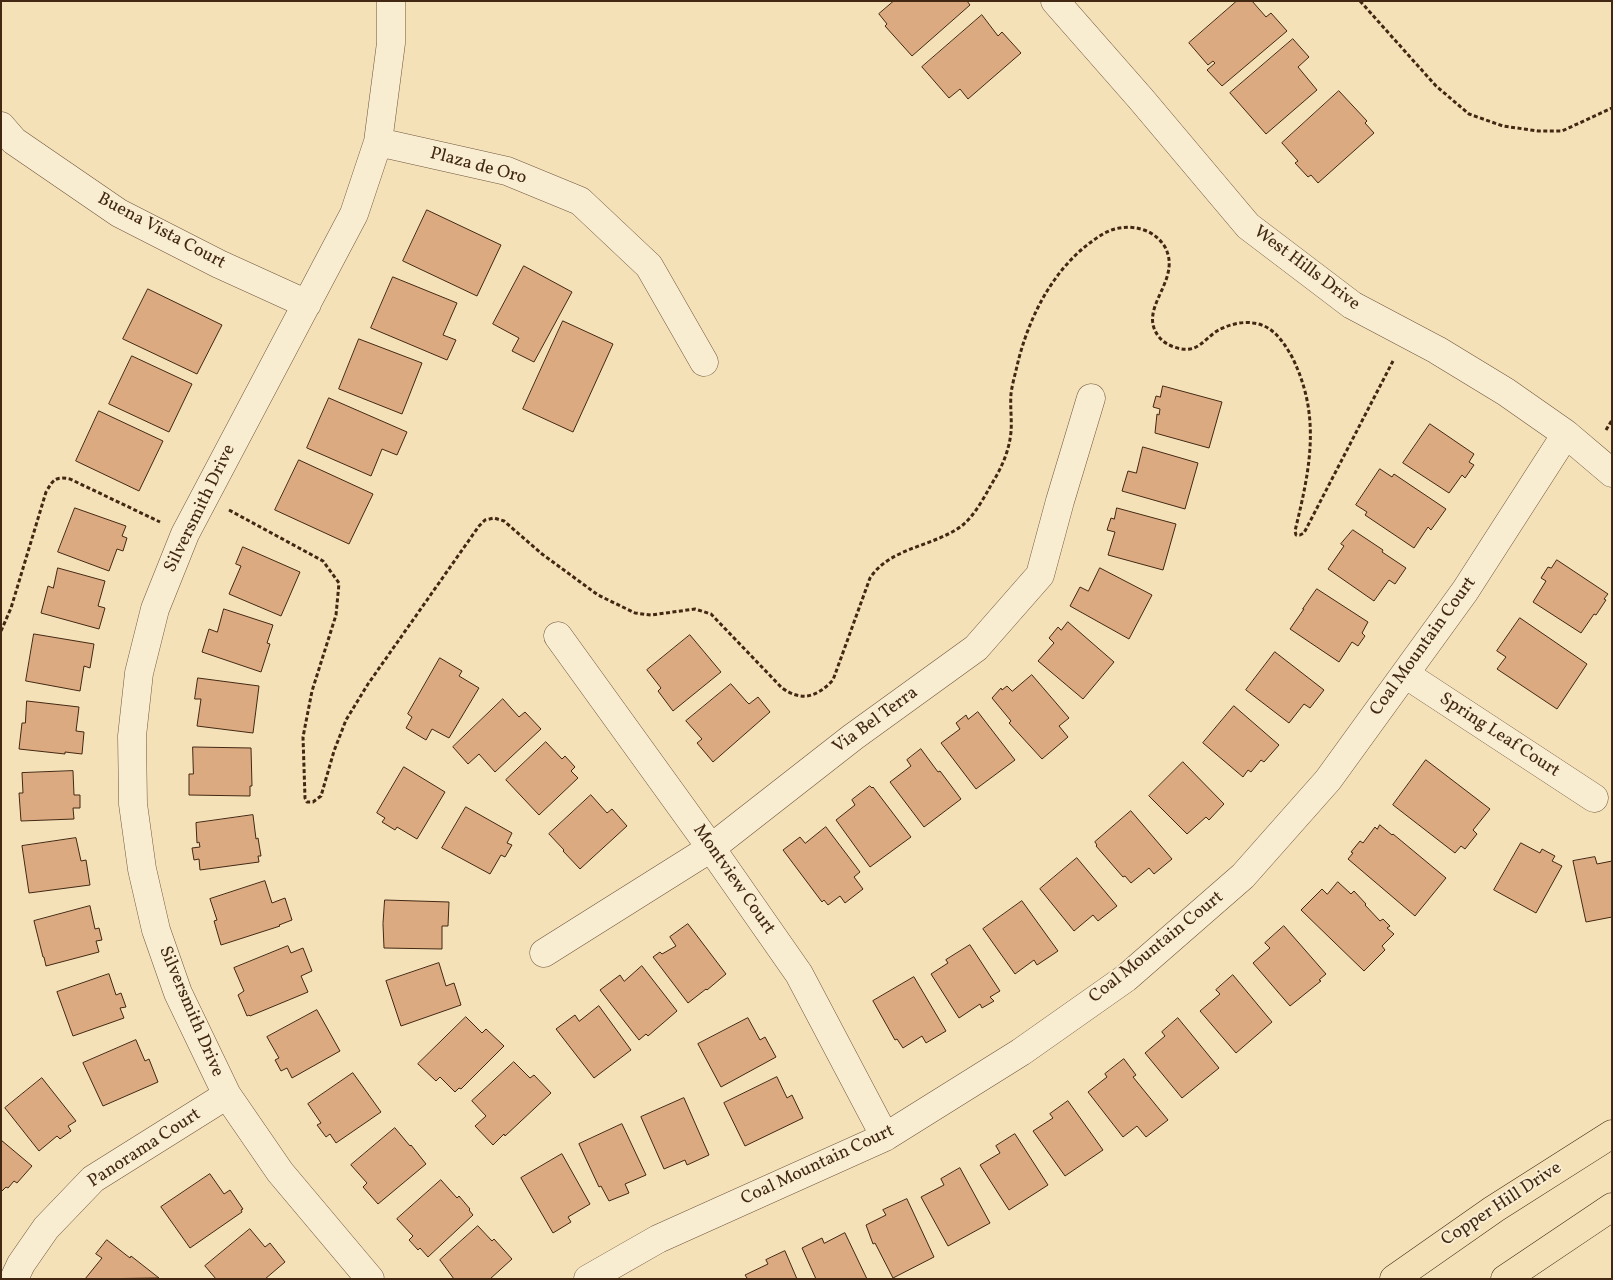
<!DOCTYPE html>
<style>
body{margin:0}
#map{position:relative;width:1613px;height:1280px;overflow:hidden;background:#f5e1b8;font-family:Vollkorn,serif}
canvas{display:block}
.frame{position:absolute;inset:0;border:2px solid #422813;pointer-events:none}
</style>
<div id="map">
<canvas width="1613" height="1280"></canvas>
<div class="frame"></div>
</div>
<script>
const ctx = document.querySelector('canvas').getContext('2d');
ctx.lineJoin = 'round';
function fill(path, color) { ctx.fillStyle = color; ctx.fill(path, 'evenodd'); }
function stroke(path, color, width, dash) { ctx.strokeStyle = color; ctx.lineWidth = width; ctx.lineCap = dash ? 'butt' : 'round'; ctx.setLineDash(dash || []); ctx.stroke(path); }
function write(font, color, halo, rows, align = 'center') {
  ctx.font = font + ' Vollkorn,serif'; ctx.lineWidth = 4; ctx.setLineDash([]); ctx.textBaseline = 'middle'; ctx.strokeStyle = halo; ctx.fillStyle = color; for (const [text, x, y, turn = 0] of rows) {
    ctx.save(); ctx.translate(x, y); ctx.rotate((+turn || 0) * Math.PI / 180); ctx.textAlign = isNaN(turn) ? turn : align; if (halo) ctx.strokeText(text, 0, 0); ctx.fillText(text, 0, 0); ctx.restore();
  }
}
const building = new Path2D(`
 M894,1H967L970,5L912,56L885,26L887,24L879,14Z
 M1237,1H1252L1266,17L1271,13L1287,31L1222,86L1207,70L1215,63L1213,61L1208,65L1189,43Z
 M982,15L998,36L1002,32L1021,53L968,99L960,89L949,98L922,67Z
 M1293,39L1309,57L1298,67L1317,90L1266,134L1230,93Z
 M1339,91L1367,121L1365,123L1374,133L1318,183L1311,175L1308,177L1295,163L1298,161L1282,143Z
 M427,210L501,245L477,296L403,261Z
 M524,266L572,292L534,362L512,351L519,338L493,324Z
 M393,277L457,303L443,335L456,340L447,360L371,328Z
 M148,289L222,325L197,374L123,339Z
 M563,321L613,344L573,432L523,409Z
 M359,339L422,363L402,414L339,389Z
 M132,356L192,384L169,432L109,404Z
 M1163,386L1222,402L1209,448L1155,433L1157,414L1159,415L1160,409L1153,407L1156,396L1160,397Z
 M329,398L407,432L397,455L382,449L371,476L307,448Z
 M99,411L163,441L139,491L76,461Z
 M1430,424L1474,454L1469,462L1474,465L1465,478L1462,475L1449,493L1403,463Z
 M1143,447L1198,463L1185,509L1122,491L1128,471L1136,473Z
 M299,460L373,494L349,544L275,510Z
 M1380,469L1392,477L1394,474L1446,509L1431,530L1428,527L1414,548L1365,515L1367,512L1356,505Z
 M75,508L126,526L122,536L127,538L123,551L117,549L109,571L58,552Z
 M1117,508L1176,524L1163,570L1108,555L1115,532L1107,530L1111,518L1114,519Z
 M1353,530L1383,550L1382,552L1406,568L1395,584L1389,580L1374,601L1328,569L1344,546L1341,544Z
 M243,547L300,572L281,616L229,594L241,566L236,564Z
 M1557,560L1608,594L1604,599L1606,600L1596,615L1594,614L1581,633L1533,602L1546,581L1541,578L1548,567L1551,568Z
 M58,568L105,581L98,606L105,608L99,629L41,613L48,586L53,588Z
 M1100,568L1152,595L1129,639L1070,606L1080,587L1088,591Z
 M1317,589L1368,622L1362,633L1365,636L1358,646L1352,642L1339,662L1290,629L1304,609H1303Z
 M224,609L273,625L267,643L270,644L261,672L202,652L209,629L217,632Z
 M1520,618L1587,664L1557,709L1497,669L1506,657L1497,651Z
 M1068,622L1114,662L1083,699L1038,661L1054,643L1049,638L1058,627L1061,630Z
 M34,634L94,644L90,668L84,666L80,691L26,681Z
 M690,635L721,672L673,711L658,691L661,688L647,670Z
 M1275,652L1324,690L1310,708L1304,704L1289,723L1246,690Z
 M440,658L462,671L459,676L479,688L449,738L432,729L426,740L406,728L412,717L408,714Z
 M1032,675L1069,718L1059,726L1068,737L1042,759L1009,723L1011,721L992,698L1001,688L1002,690L1007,686L1012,691Z
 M198,678L259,686L253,733L197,726L201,699H195Z
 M731,684L746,701L749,704L758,697L770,712L713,762L697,743L702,739L686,721Z
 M503,699L519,717L525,712L541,729L495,772L479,754L468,764L453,747Z
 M27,701L79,707L76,731L84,732L82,754L65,752V754L19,749L22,723H25Z
 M1234,706L1279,745L1264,762L1261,760L1251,772L1248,770L1243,777L1203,743Z
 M978,712L1015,760L976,789L941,743L960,729L956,723L966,715L968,719Z
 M546,742L562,759L565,756L575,767L571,771L578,778L539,815L506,780Z
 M193,747L251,748L252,786H250V796L189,795V774H193Z
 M921,749L938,772L940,771L961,799L924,827L890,782L911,766L907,760Z
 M1426,760L1490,809L1473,830L1477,834L1465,849L1461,846L1455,853L1393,805Z
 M1183,762L1224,804L1209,820L1206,817L1187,834L1149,796Z
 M404,767L445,792L417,839L397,827L395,830L382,822L385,818L377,813Z
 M73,771L74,795H80V808H73L74,819L21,821L19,793H23L22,773Z
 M870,786L872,788L873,787L911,837L870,867L836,820L855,805L852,800Z
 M591,795L607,813L612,809L627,826L580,869L563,851L564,850L549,834Z
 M466,807L512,833L507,843L512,845L505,857L501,855L490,874L442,848Z
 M1131,811L1172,859L1154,874L1149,868L1131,883L1125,876L1123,877L1096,846L1097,845L1095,842Z
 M253,815L256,839L258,838L261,856H258L259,862L200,870L199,859L194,860L192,848L200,847L199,842L197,843L196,823Z
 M1380,825L1392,835L1393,834L1446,878L1415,916L1348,859L1353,853L1351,852L1360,841L1363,843L1375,827L1377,829Z
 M826,827L860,872L854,877L863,889L845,903L840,896L828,905L824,900L822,902L783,850L800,837L805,843Z
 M76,838L81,861L86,860L90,885L29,893L22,846Z
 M1521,843L1540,853L1542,849L1555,856L1552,861L1562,866L1536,913L1494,890Z
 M1595,857L1597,864L1612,861V917L1586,922L1573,861Z
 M1077,858L1117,906L1098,921L1093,915L1074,931L1040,889Z
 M265,881L272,903L285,898L292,920L279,925L280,926L221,945L214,921L217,920L210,899Z
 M1338,882L1351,894L1354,891L1366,904L1365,905L1380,921L1383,919L1390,926L1387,928L1394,934L1382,946L1385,950L1364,971L1301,910L1322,889L1327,894Z
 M385,900L449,902L448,926H442V949L384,948L383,924Z
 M1022,901L1058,951L1037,965L1034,960L1015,974L983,929Z
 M90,906L95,929L99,928L102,940L96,941L99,952L46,966L44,957H43L34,921Z
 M688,924L726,974L707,990L706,989L688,1003L653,957L660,952L662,954L676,946L670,937Z
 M1284,926L1326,974L1319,980L1321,981L1290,1006L1253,963L1270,948L1265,943Z
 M970,945L1000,991L990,997L994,1001L982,1008L980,1004L959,1018L931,974L948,963L946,960Z
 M288,946L291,953L303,948L312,971L301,976L308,992L250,1016L249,1015L247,1016L238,995L244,991L234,968Z
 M439,963L446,986L454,983L461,1005L401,1026L386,981Z
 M642,966L677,1011L648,1036L646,1034L639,1040L600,990L620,975L624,981Z
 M109,974L116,995L121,993L126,1007L120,1008L124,1018L73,1036L57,992Z
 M1233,975L1272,1022L1236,1053L1200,1011L1220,994L1216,990Z
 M914,977L946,1031L926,1043L922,1036L903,1048L897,1039L895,1040L873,1001Z
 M599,1006L631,1050L594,1078L556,1029L575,1015L579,1021Z
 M317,1010L340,1051L292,1078L287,1068L281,1071L275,1060L279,1058L267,1037Z
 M466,1017L482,1033L486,1029L504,1046L461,1089L459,1088L455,1092L440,1077L436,1081L418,1064Z
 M748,1018L760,1040L765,1037L776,1057L721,1087L698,1044Z
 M1178,1018L1219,1068L1182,1098L1145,1053L1165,1036L1162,1032Z
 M136,1040L145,1061L149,1059L158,1082L103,1106L83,1063Z
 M1124,1059L1136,1075L1133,1077L1168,1120L1146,1137L1137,1126L1123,1137L1088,1092L1107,1077L1105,1074Z
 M514,1062L530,1078L534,1075L551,1093L505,1136L504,1134L493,1145L475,1126L486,1116L472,1101Z
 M353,1073L381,1112L336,1143L330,1134L326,1137L317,1125L321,1123L308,1104Z
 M777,1077L787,1098L792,1095L803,1118L745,1146L724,1103Z
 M42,1078L76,1121L68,1126L71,1131L60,1139L57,1136L39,1151L5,1108Z
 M684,1098L709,1155L687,1165L685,1160L664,1169L641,1117Z
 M1068,1101L1103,1150L1065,1176L1033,1131L1053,1118L1050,1114Z
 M622,1124L646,1175L625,1184L629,1193L609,1201L601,1186L599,1187L579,1144Z
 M395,1128L410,1146L411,1145L426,1164L378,1204L363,1187L367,1183L351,1165Z
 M1015,1134L1048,1185L1009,1210L980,1165L1000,1153L996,1146Z
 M1,1140L32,1166L17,1183L14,1181L8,1188L6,1187L1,1192Z
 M562,1154L590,1204L568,1217L571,1222L553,1233L521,1178Z
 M960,1168L990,1223L948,1246L921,1197L944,1185L941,1179Z
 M210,1174L224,1194L230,1190L243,1209L241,1210L242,1212L190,1248L161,1207Z
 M441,1180L457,1198L459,1196L470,1209L469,1210L473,1215L428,1257L420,1248L418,1250L409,1240L413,1236L397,1219Z
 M907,1199L934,1257L893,1278L875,1243L873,1244L866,1225L886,1215L883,1210Z
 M478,1226L492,1241L494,1239L512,1259L490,1279H454L440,1260Z
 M250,1229L265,1247L270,1243L285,1262L265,1279H216L205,1266Z
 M845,1233L867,1279H816L802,1248L822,1238L824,1243Z
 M107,1240L130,1258L131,1256L159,1278L85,1279L102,1258L96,1254Z
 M785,1251L797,1279H745L747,1278L745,1275L768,1264L766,1260Z`);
fill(building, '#dcaa80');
stroke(building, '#422813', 1);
const minor = new Path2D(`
 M1055,1L1141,99L1248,226L1352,305L1437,350L1506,392L1566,434L1612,473
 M1,126L14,141L119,213L219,264L307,304
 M378,142L507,171L580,201L649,266L704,362
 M558,636L711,848L799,974L885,1137
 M1405,674L1594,798
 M544,953L711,848L853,737L976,648L1040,575L1060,501L1091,398
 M14,1279L21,1264L46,1228L93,1179L227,1095
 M370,1279L280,1172L227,1095L178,993L156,930L142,869L133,804L132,736L139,673L155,609L185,534L354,214L378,142L391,43V1
 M588,1279L658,1239L885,1137L1021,1052L1126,978L1243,876L1328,780L1465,591L1566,434`);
const major = new Path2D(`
 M1394,1279L1494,1209L1612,1134
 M1505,1279L1612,1207`);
stroke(minor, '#6f563c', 29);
stroke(major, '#422813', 29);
stroke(new Path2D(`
 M1360,1L1436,86L1469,114L1503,126L1538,131H1562L1612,108
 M1606,430L1612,420
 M229,510L323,561L339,583L336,615L312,691L303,737L305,798L307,802H313L321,796L334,751L346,720L368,684L479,526L485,520L494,518L504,521L542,554L598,595L635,613L651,615L695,609L711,614L782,688C802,702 817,697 833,680L870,578C891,546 936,547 964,524C975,514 984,498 991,485C1001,469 1009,452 1011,432C1012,420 1010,407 1011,394C1012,385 1015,375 1017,366C1029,315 1056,262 1103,234C1115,227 1130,225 1144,230C1153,233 1160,239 1165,247C1183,281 1136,308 1159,337C1166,346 1183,352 1194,348C1202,345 1209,336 1217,331C1227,325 1242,321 1253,323C1272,325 1282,340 1291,355C1322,415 1310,469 1295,531L1296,535H1300L1304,533L1393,361
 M1,631L11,608L46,492C53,480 55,476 70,479L160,522`), '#422813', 3, [4, 2.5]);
stroke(minor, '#f8ecd1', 28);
stroke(major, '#f5e1b8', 28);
write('18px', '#422813', '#f8ecd1', [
 ["Plaza de Oro",478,167,15],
 ["Buena Vista Court",161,232,28],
 ["West Hills Drive",1306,269,37],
 ["Silversmith Drive",201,509,-64],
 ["Coal Mountain Court",1424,647,-54],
 ["Via Bel Terra",876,721,-36],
 ["Spring Leaf Court",1499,736,33],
 ["Montview Court",733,880,55],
 ["Coal Mountain Court",1157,948,-39],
 ["Silversmith Drive",190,1012,67],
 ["Panorama Court",145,1149,-33],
 ["Coal Mountain Court",818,1166,-25],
 ["Copper Hill Drive",1502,1205,-33]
]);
</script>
